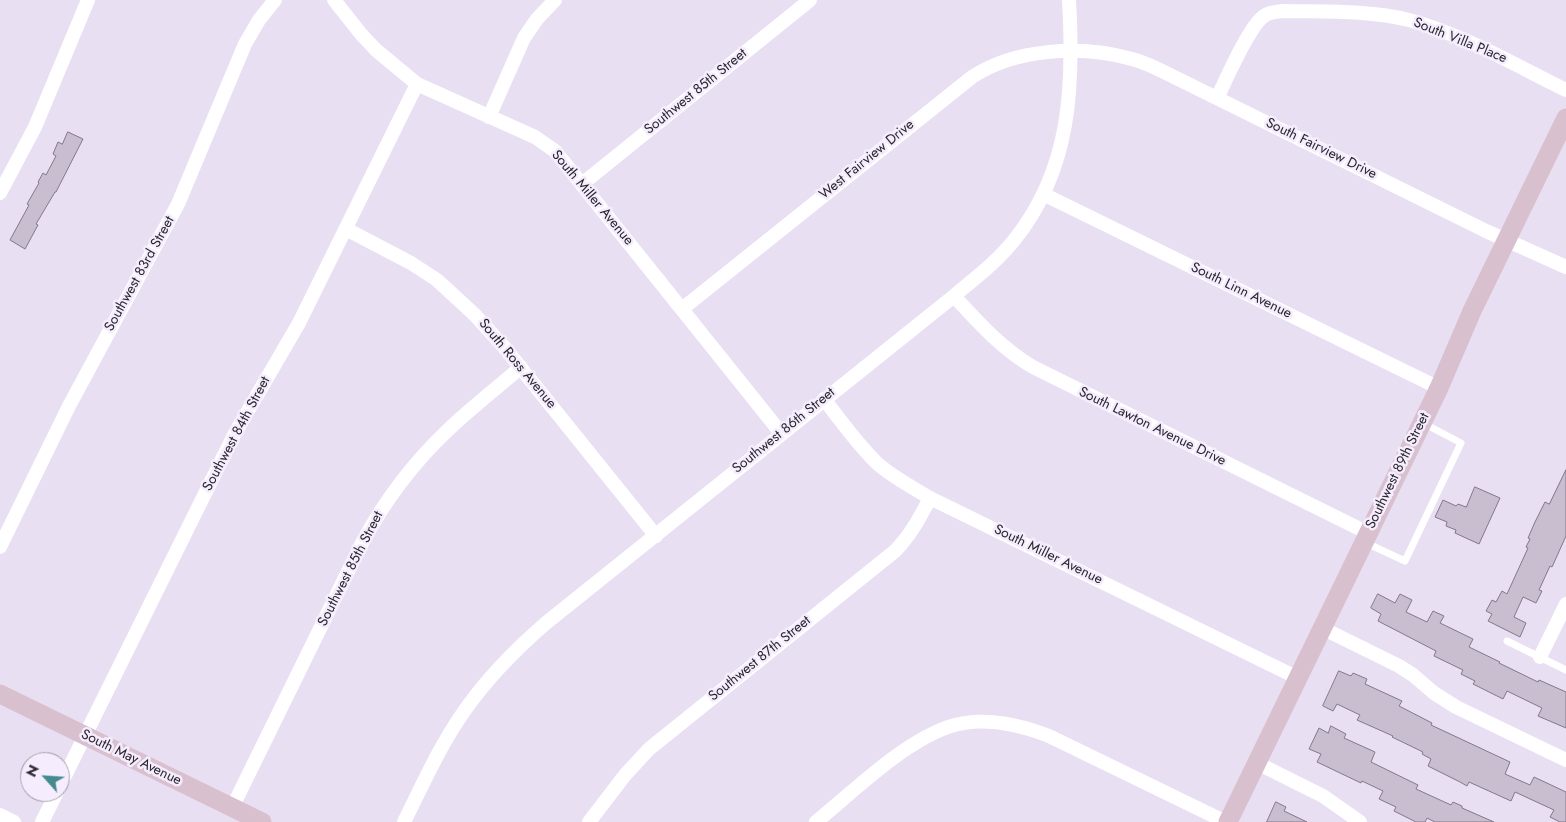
<!DOCTYPE html>
<style>
body{margin:0}
#map{position:relative;width:1566px;height:822px;overflow:hidden;background:#e9dff3;font-family:Jost,sans-serif}
canvas{display:block}
.north{position:absolute;left:20px;top:752px;width:50px;height:50px;box-sizing:border-box;background:#f5edfd;border:1px solid #a39daa;border-radius:50%;rotate:296deg;font-size:14px;font-weight:700;line-height:20px;text-align:center;color:#29252d}
.north::after{content:'';display:block;margin:auto;width:18px;height:22px;background:#438b8f;clip-path:polygon(50% 0,100% 100%,50% 72%,0 100%)}
</style>
<div id="map">
<canvas width="1566" height="822"></canvas>
<div class="north">N</div>
</div>
<script>
const ctx = document.querySelector('canvas').getContext('2d');
ctx.lineJoin = 'round';
function fill(path, color) { ctx.fillStyle = color; ctx.fill(path, 'evenodd'); }
function stroke(path, color, width, dash) { ctx.strokeStyle = color; ctx.lineWidth = width; ctx.lineCap = dash ? 'butt' : 'round'; ctx.setLineDash(dash || []); ctx.stroke(path); }
function write(font, color, halo, rows, align = 'center') {
  ctx.font = font + ' Jost,sans-serif'; ctx.lineWidth = 5; ctx.setLineDash([]); ctx.textBaseline = 'middle'; ctx.strokeStyle = halo; ctx.fillStyle = color; for (const [text, x, y, turn = 0] of rows) {
    ctx.save(); ctx.translate(x, y); ctx.rotate((+turn || 0) * Math.PI / 180); ctx.textAlign = isNaN(turn) ? turn : align; if (halo) ctx.strokeText(text, 0, 0); ctx.fillText(text, 0, 0); ctx.restore();
  }
}
const building = new Path2D(`
 M68,132L83,139L56,192H55L36,224L38,225L25,249L10,240L29,205L27,204L39,183L38,182L43,173L46,175L56,156L53,154L58,142L62,144Z
 M1566,470V536L1552,567L1550,566L1539,590L1542,591L1536,603L1523,597L1514,617L1526,623L1520,637L1488,621L1492,614L1486,611L1492,600L1496,602L1502,591L1507,594L1528,548L1526,547L1530,539L1528,538L1535,522L1545,502L1549,504Z
 M1475,487L1500,498L1479,544L1455,533L1456,530L1446,526L1447,522L1435,517L1443,500L1456,506L1458,504L1466,507Z
 M1378,594L1395,603L1400,594L1412,600L1406,612L1427,622L1433,611L1444,616L1440,623L1473,639L1469,647L1500,662L1499,663L1538,682L1539,680L1566,692V728L1538,716L1542,708L1507,691L1503,699L1473,684L1475,681L1461,674L1463,670L1434,656L1436,651L1378,621L1381,614L1371,608Z
 M1339,671L1351,676L1353,673L1367,679L1365,684L1402,701L1399,706L1432,723L1431,725L1510,762L1505,774L1530,785L1534,777L1566,792V822H1560L1550,817L1554,810L1515,792L1511,801L1469,782L1467,786L1460,782L1428,766L1431,759L1422,754L1423,752L1392,737L1393,736L1357,720L1360,715L1337,704L1333,711L1323,706Z
 M1331,726L1346,734L1344,738L1375,752L1371,762L1418,785L1416,789L1451,805L1453,802L1462,806V808L1494,822H1435L1427,818L1425,822H1416L1394,811L1396,807L1379,799L1383,791L1362,781L1361,783L1317,762L1321,754L1309,749L1319,728L1328,733Z
 M1276,802L1286,807L1284,811L1307,822H1267Z`);
fill(building, '#c8bed0');
stroke(building, '#827889', 1);
stroke(new Path2D(`
 M1364,542L1405,561L1461,443L1423,423
 M1507,641L1566,670`), '#fff', 7);
stroke(new Path2D(`
 M334,0L361,34L376,50L417,84L535,137L555,151L781,433
 M1217,98C1226,80 1249,26 1264,16C1269,12 1276,12 1283,11C1323,12 1369,10 1409,20C1464,35 1515,65 1566,90
 M489,117L524,38L537,19L555,0
 M582,184L810,0
 M0,193L35,127L88,0
 M1043,194L1439,388
 M346,229L411,263L437,280L475,315L504,347L656,536
 M954,296C978,322 1002,349 1033,367L1368,533
 M682,309L972,77C1016,48 1082,45 1132,59C1143,62 1154,67 1164,72L1486,231L1566,267
 M824,399C841,421 858,445 878,464C894,478 912,487 930,498L1298,678
 M0,547L69,406L178,204L245,44L259,20L275,0
 M1322,628L1399,666L1413,675L1434,693L1456,707L1566,760
 M1540,657L1566,604
 M1257,763L1323,796L1360,822
 M60,786L235,433L299,323L417,84
 M232,808L362,543C385,500 413,463 448,430C471,408 497,388 521,367
 M0,815L14,822
 M42,822L57,792
 M404,822C423,784 440,745 465,710C488,677 516,649 546,623L954,296C975,278 998,261 1015,239C1071,169 1074,86 1069,0
 M589,822L625,775L649,749L895,551C911,535 920,517 930,498
 M816,822C855,790 901,744 948,727C980,716 1018,724 1049,736L1226,822`), '#fff', 14);
stroke(new Path2D(`
 M0,694L262,822
 M1228,822L1439,388L1472,311L1566,118`), '#d8c0cf', 19);
write('14px', '#29252d', '#f5edfd', [
 ["South Villa Place",1460,41,22],
 ["Southwest 85th Street",696,92,-39],
 ["South Fairview Drive",1321,149,26],
 ["West Fairview Drive",867,160,-39],
 ["South Miller Avenue",592,198,50],
 ["Southwest 83rd Street",140,274,-61],
 ["South Linn Avenue",1241,291,26],
 ["South Ross Avenue",517,364,50],
 ["South Lawton Avenue Drive",1152,427,26],
 ["Southwest 86th Street",784,431,-39],
 ["Southwest 84th Street",237,434,-62],
 ["Southwest 89th Street",1398,471,-64],
 ["South Miller Avenue",1048,555,26],
 ["Southwest 85th Street",351,569,-63],
 ["Southwest 87th Street",760,659,-39],
 ["South May Avenue",131,758,26]
]);
</script>
